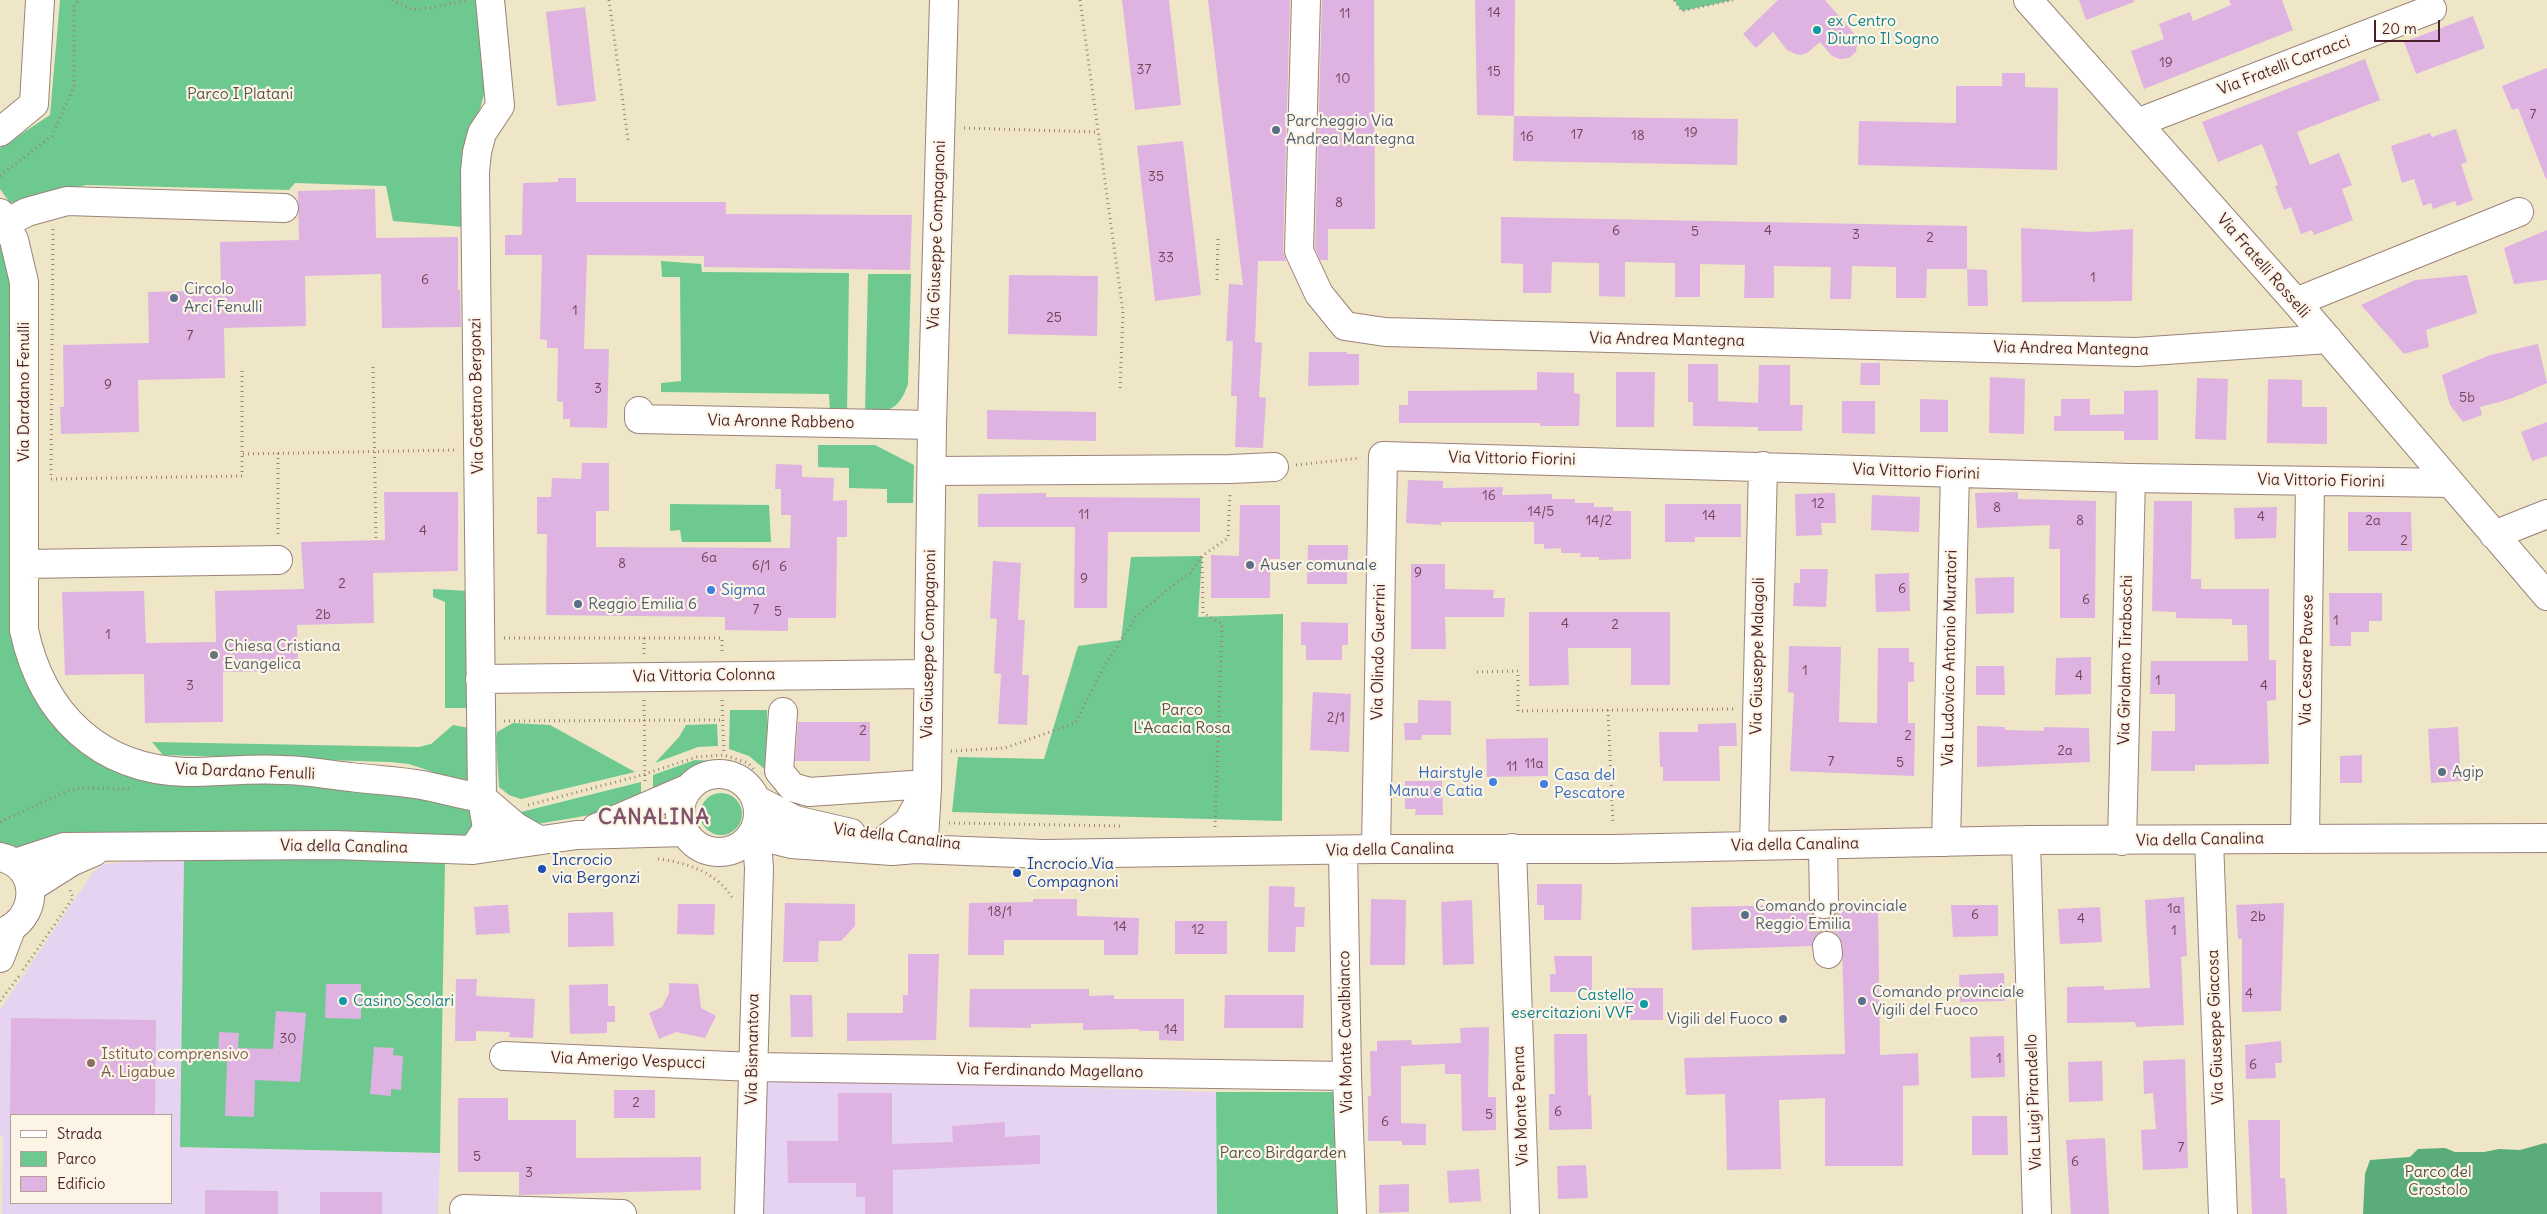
<!DOCTYPE html>
<style>
body{margin:0}
#map{position:relative;width:2547px;height:1214px;overflow:hidden;background:#efe6c7;font-family:Delius,sans-serif}
canvas{display:block}
.legend{position:absolute;left:10px;top:1114px;width:162px;height:90px;box-sizing:border-box;background:#fcf5e5;border:1px solid #b59f9b;margin:0;padding:6px 9px;list-style:none;font-size:15px;color:#4a1f2b}
.legend li{display:flex;align-items:center;gap:10px;height:25px}
.legend b{width:25px;border:1px solid #b59f9b}
.scale{position:absolute;left:2374px;top:20px;width:66px;height:22px;box-sizing:border-box;border:2px solid #4a1f2b;border-top:0;padding-left:6px;font-size:15px;line-height:18px;white-space:nowrap;color:#4a1f2b;-webkit-text-stroke:4px #fcf5e5;paint-order:stroke}
</style>
<div id="map">
<canvas width="2547" height="1214"></canvas>
<ul class="legend">
<li><b style="height:6px;background:#fff"></b>Strada</li>
<li><b style="height:14px;background:#6ec990"></b>Parco</li>
<li><b style="height:14px;background:#deb3e1"></b>Edificio</li>
</ul>
<div class="scale">20 m</div>
</div>
<script>
const ctx = document.querySelector('canvas').getContext('2d');
ctx.lineJoin = 'round';
function fill(path, color) { ctx.fillStyle = color; ctx.fill(path, 'evenodd'); }
function stroke(path, color, width, dash) { ctx.strokeStyle = color; ctx.lineWidth = width; ctx.lineCap = dash ? 'butt' : 'round'; ctx.setLineDash(dash || []); ctx.stroke(path); }
function write(font, color, halo, rows, align = 'center') {
  ctx.font = font + ' Delius,sans-serif'; ctx.lineWidth = 4.5; ctx.setLineDash([]); ctx.textBaseline = 'middle'; ctx.strokeStyle = halo; ctx.fillStyle = color; for (const [text, x, y, turn = 0] of rows) {
    ctx.save(); ctx.translate(x, y); ctx.rotate((+turn || 0) * Math.PI / 180); ctx.textAlign = isNaN(turn) ? turn : align; if (halo) ctx.strokeText(text, 0, 0); ctx.fillText(text, 0, 0); ctx.restore();
  }
}
fill(new Path2D(`
 M184,858L180,1147L440,1153L438,1214H2L3,1136L0,1134V1010L94,871L104,864ZM11,1115H171V1203H11Z
 M765,1078L1216,1092L1217,1214H762Z`), '#e5d3f1');
fill(new Path2D(`
 M60,0H478L487,82L469,153L464,227L393,221L386,186L295,183L289,190L86,185L10,203L0,189V148L50,115Z
 M1674,0H1733L1682,11Z
 M0,243L12,281L10,505L15,641L33,693L57,730L76,746L281,781L421,797L477,806L470,849L18,851L0,846Z
 M661,261L701,264L702,272L849,273L847,414L830,413L829,394L661,392V383L681,381L680,277H662Z
 M868,274H911L908,384C899,410 890,411 865,413Z
 M818,445H875L914,465L913,503H887V489L849,488V468L818,467Z
 M670,504L769,505L771,542H682L680,530L670,531Z
 M1202,556L1198,617L1283,614L1282,821L952,812L958,757L1044,759L1078,646L1121,640L1131,557Z
 M433,589L470,591V708H445V602L433,597Z
 M730,710H767L768,772L749,756L729,749Z
 M513,723L550,725L635,772L521,799L509,795L499,787L496,740L497,732Z
 M717,724L718,746L698,747L655,763L679,737L686,725Z
 M453,725L469,728V780L463,782L409,764L390,762L163,755L152,742L419,747L431,744Z
 M695,760L718,761L706,764L653,796V775Z
 M641,782V800L608,812L537,824L513,814Z
 M700 814a21 21 0 1 1 42 0a21 21 0 1 1-42 0Z
 M184,858L445,861L440,1153L180,1147Z
 M1216,1092H1347L1352,1214H1217Z`), '#6ec990');
fill(new Path2D(`
 M2545,1143L2547,1144V1214H2363L2365,1174L2370,1160L2410,1157L2418,1149L2445,1148L2455,1152H2484L2499,1149L2520,1150Z`), '#5aad7a');
fill(new Path2D(`
 M1122,0H1169L1181,105L1135,110Z
 M1208,0H1290L1283,251L1286,261H1258L1255,342L1262,343L1259,397L1266,398L1263,448L1235,447L1237,396H1231L1233,341H1226L1229,284L1243,285Z
 M1322,0H1374L1375,229H1328V260H1320L1315,248Z
 M1475,0H1515L1514,116L1477,115Z
 M1778,0H1825L1858,38L1856,52L1849,58L1840,59L1832,56L1820,42L1807,53L1801,55L1795,54L1787,50L1773,32L1756,48L1743,34Z
 M2079,0H2134V2L2086,20Z
 M2229,0H2282L2293,30L2144,89L2131,51L2164,39L2159,24L2190,12L2193,21L2231,5Z
 M585,7L596,101L557,106L546,12Z
 M2473,16L2485,48L2416,74L2404,42Z
 M2365,59L2380,100L2297,132L2310,165L2339,153L2352,185L2342,189L2353,220L2314,235L2312,230L2301,234L2291,207L2284,210L2275,186L2278,185L2262,144L2218,162L2202,122Z
 M2547,68V179H2546L2518,108L2512,110L2502,86Z
 M2002,73H2025V87L2058,88L2057,170L1858,165L1859,121L1956,123V86H2002Z
 M1514,116L1738,119L1737,165L1513,161Z
 M2456,129L2467,162L2461,164L2473,200L2457,206L2455,201L2433,209L2431,203L2423,206L2414,179L2402,183L2391,146L2430,133L2432,137Z
 M1183,141L1201,295L1155,301L1137,146Z
 M558,178H576V202H726V214L912,215L910,270L704,267V256L587,255L584,349H609L607,428L570,427V419H563V402L557,401L558,348H547V340L540,339L542,255H505V235H522L523,183L558,182Z
 M375,189L376,238L458,237V290H460L461,327L382,328L381,274L305,276L306,326L224,328L225,378L138,380L139,432L61,434L60,407H64L63,345L149,343L148,292L221,290L220,242L299,240L298,191Z
 M1501,217L1967,226V269H1927L1926,298H1896V267L1852,266L1851,299H1830L1831,267L1774,266V298H1744L1745,265L1700,264V297H1675V263L1625,262V297L1599,296V263L1552,262L1551,293H1523V264L1501,263Z
 M2021,228L2089,232L2133,229L2132,301L2022,302Z
 M2547,230V280L2514,284L2504,248Z
 M1967,269L1987,270L1988,306H1968Z
 M1009,275L1098,276L1097,336L1008,334Z
 M2467,275L2477,313L2426,330L2429,347L2404,354L2361,305L2415,280Z
 M2538,344L2547,383L2510,399L2480,407L2482,415L2463,422L2450,405L2442,375L2490,355Z
 M1309,352H1347V354H1359V385L1308,386Z
 M1861,363H1880V385H1860Z
 M1688,364H1718V401L1758,403L1759,365H1790V405H1803L1802,431H1758V427L1693,426V402H1688Z
 M1537,372L1574,373V393L1580,394L1579,426H1540V423H1399V405H1408V391L1537,390Z
 M1616,372H1655L1654,427H1616Z
 M1990,377L2025,379L2024,434L1989,433Z
 M2197,378L2228,379L2226,440L2195,439Z
 M2268,379L2302,380V407H2327V444L2267,443Z
 M2158,390V440H2124V431H2054V416H2061V399H2090V415L2124,414V391Z
 M1920,399L1948,400V432H1920Z
 M1842,401H1875V434L1842,433Z
 M987,410L1096,412V441L987,439Z
 M2547,422V456L2532,461L2521,432Z
 M582,463H609V511H596V547L790,548L791,515H781V489H775L776,464L802,465V477L834,478L833,501L847,500V537H837L836,618H788V631L725,630V617L546,615L547,534H537V497H551L552,478L581,479Z
 M1408,480L1443,481V488L1503,487L1502,495L1552,494V499H1575V503H1594V507H1613V511H1631V559L1599,560V557H1580L1581,553H1561V548L1544,549V544H1534V522H1441V525L1406,523Z
 M384,492H458V571L373,573L374,623L297,625L298,671L223,672V722L145,723L144,674L65,675L62,592L144,591L146,643L216,642L215,591L304,589L301,542L385,540Z
 M2018,492V499L2096,501L2095,618H2060V549H2049L2050,525L1977,528L1975,493Z
 M1046,493V497L1200,498V532H1108L1107,608H1074L1075,527H978V494Z
 M1835,493L1836,523H1821L1822,535L1796,536L1795,494Z
 M1872,495L1920,497L1919,532L1871,530Z
 M2154,501H2192L2191,579H2201V589H2269V660H2276V700L2267,701L2269,764L2195,765V771H2151L2152,731H2175V694H2150L2151,661H2248L2247,625H2232V619L2176,618V612L2152,611Z
 M1665,504H1741V537H1695V542H1665Z
 M1240,505H1280V559H1270V598H1211V555L1239,556Z
 M2277,507L2276,538L2235,539L2234,508Z
 M2348,512H2411L2412,551H2348Z
 M1308,545H1348L1347,584H1307Z
 M993,561L1021,563L1018,620H1025L1022,675H1029L1027,725L998,724L1001,674L994,673L997,619L990,618Z
 M1411,564H1445V589L1494,590L1493,598H1505L1504,617H1445L1446,649H1411Z
 M1800,569H1828L1826,607L1793,606L1794,583H1800Z
 M1909,573L1910,611L1876,612L1875,574Z
 M2014,577V613L1976,614L1975,578Z
 M2329,593H2382V621H2369V632H2351V646H2330Z
 M1529,612H1670V685H1631V648H1568L1569,685L1529,686Z
 M1301,622L1348,623V645H1342V660H1306V645H1301Z
 M1789,646L1841,647L1839,722L1877,723L1878,648H1909V662H1914V682H1908V723H1915L1914,776L1790,771L1794,693L1788,692Z
 M2091,657V694L2055,695L2056,658Z
 M1976,666H2004L2005,695H1976Z
 M1313,692L1351,694L1349,752L1310,750Z
 M1418,700L1451,701V735H1422L1421,740H1405L1404,723H1418Z
 M798,722H870V761H795Z
 M1736,723L1737,746H1719L1720,781H1663V767H1660L1659,732H1698V724Z
 M1977,726L2005,727V730L2044,731V727L2089,728L2090,762L1977,767Z
 M2458,727L2461,781L2431,783L2428,729Z
 M1548,738V776L1487,777L1486,739Z
 M2362,755V783H2340V756Z
 M1405,781H1442L1443,815H1415L1416,809H1405Z
 M1537,884H1582L1581,920H1544V905H1537Z
 M1269,886L1295,887L1294,907H1305L1304,927H1296L1295,952H1268Z
 M2184,897L2187,956L2181,957L2184,1025L2136,1027L2135,1022L2067,1023V987L2104,986V990L2150,988L2145,900Z
 M1033,899H1077V916L1139,918L1138,955H1104V940H1004V955H968L969,903L1033,902Z
 M1371,899L1406,900L1405,965H1370Z
 M1472,900L1474,964L1443,965L1441,902Z
 M785,903L855,904V926L841,941H819L818,962H783Z
 M1878,903L1880,1055L1918,1053L1919,1085L1903,1086V1166H1825V1098L1779,1100L1781,1169L1727,1170L1725,1094L1686,1095L1684,1058L1845,1054L1842,944L1839,936L1834,932L1826,930L1817,934L1812,946L1692,950L1691,907L1808,905L1810,912L1816,917L1825,920L1832,917L1837,912L1840,904Z
 M2284,903L2281,1011L2242,1012V939H2238L2236,905Z
 M678,904H715L714,935L677,934Z
 M500,905H508L510,933L476,935L474,907Z
 M1951,905H1998V936L1953,937Z
 M2100,907L2102,942L2060,944L2058,909Z
 M613,912L614,946L568,947V913Z
 M1175,921H1227V954H1175Z
 M908,954H939L936,1040L847,1041V1013H903V995H908Z
 M1554,956H1592V992H1550V974H1556Z
 M2004,973L2005,1001L1960,1002L1959,975Z
 M456,979H477L476,996L535,999L533,1038L509,1037L510,1032L476,1031V1041H455Z
 M669,983L698,984L701,1008L716,1016L705,1038L676,1032L659,1039L649,1013L662,1007L669,993Z
 M326,984H361V1019L325,1018Z
 M608,984V1006H615V1022H607V1033L570,1034L569,985Z
 M1625,988H1663V1020H1625Z
 M970,989H1089V996L1114,995V999H1184V1041L1159,1040V1031H1139V1029L1083,1030V1023L1031,1024V1028L969,1027Z
 M790,995H812L813,1037H791Z
 M1225,995H1304L1303,1028H1224Z
 M276,1011L306,1013L300,1082L255,1080L254,1117L225,1116L227,1061L218,1059L219,1032L239,1033L238,1048L273,1049Z
 M11,1018L156,1020L155,1115H10Z
 M1489,1027L1488,1097H1496V1130L1462,1131L1461,1074H1445V1064L1401,1066V1123L1426,1124V1145H1402V1141H1368V1096H1371L1370,1051H1377V1041L1411,1040L1412,1045L1461,1043L1460,1028Z
 M1554,1034H1587L1588,1096L1591,1095L1592,1129L1549,1130V1094H1555Z
 M2004,1036L2005,1077L1971,1078L1970,1037Z
 M2281,1041L2282,1063H2275L2276,1078L2246,1079L2245,1045Z
 M374,1047L394,1048L393,1055L403,1056L401,1090L391,1089V1096L370,1094Z
 M2185,1059L2188,1168L2143,1170L2141,1130L2156,1129L2153,1093L2144,1094L2143,1061Z
 M2102,1061L2103,1101L2069,1102L2068,1062Z
 M614,1090H655V1118H614Z
 M838,1093H892V1144L953,1142L952,1126L1005,1122V1137L1040,1135V1164L893,1170V1214H865V1197H856V1183H788L787,1141H838Z
 M458,1098H508V1120H576V1158L701,1157V1190L519,1195V1172H458Z
 M1972,1116H2007L2008,1155H1972Z
 M2248,1120H2280V1178H2285L2287,1214H2252Z
 M2105,1138L2109,1214H2071L2066,1140Z
 M1586,1165L1588,1198L1558,1199L1557,1166Z
 M1479,1169L1481,1201L1449,1203L1447,1171Z
 M1409,1184V1212L1379,1213V1185Z
 M205,1190L278,1191V1214H205Z
 M320,1192H382V1214H320Z`), '#deb3e1');
stroke(new Path2D(`
 M1824,904L1827,946`), '#cebea8', 28, [28, 14]);
const minor = new Path2D(`
 M1306,0L1299,251L1319,294L1345,326L1385,332L2136,352L2328,339
 M2028,0L2296,302L2547,596
 M2137,123L2432,9
 M0,132L34,104L40,0
 M0,213L14,240L24,282V630C42,714 99,770 187,772C219,772 251,768 283,770C305,770 328,775 351,777C374,780 399,781 422,785C442,789 462,795 482,798
 M6,223L27,212L67,201L284,208
 M2296,302L2519,212
 M639,411V419L932,425
 M933,471L1231,469L1274,467
 M2494,535L2547,514
 M25,564L278,560
 M480,679L928,674
 M783,712L779,771L792,787L809,792L927,784
 M680 813a39 39 0 1 1 78 0a39 39 0 1 1-78 0Z
 M482,798L516,827L539,840
 M757,800L795,820L851,833
 M596,828L689,788
 M756,829L771,839L791,844L892,851L916,849L1043,854L1376,849H1614L2026,840L2547,838
 M887,838L908,822L925,792
 M2305,838L2310,481
 M2026,840L2037,1214
 M2209,840L2223,1214
 M2122,841L2131,478
 M1946,842L1955,473
 M1823,845L1824,904
 M1754,846L1763,466
 M1512,848L1525,1214
 M916,849L924,840L927,788L932,425L944,0
 M1376,849L1383,456L2131,478L2450,483
 M473,850L487,829L482,798L475,172L477,152L482,133L500,106L490,0
 M1343,850L1347,1076L1352,1214
 M0,857C42,866 39,921 0,933
 M15,863L64,847L334,845L473,850L577,835L685,832
 M30,888L71,862L94,852
 M1827,946L1828,954
 M0,958L11,929
 M504,1056L753,1067L1347,1076
 M464,1209L622,1214
 M749,1214L759,868L756,829`);
stroke(minor, '#9c8279', 30);
stroke(new Path2D(`
 M392,0L411,9H422L466,1
 M609,0L628,140
 M1080,0L1123,312L1120,391
 M1674,0L1682,11L1733,0
 M964,128L1098,132
 M0,176L52,136L74,86V6L79,0
 M1217,280L1218,239
 M373,367L376,540
 M278,453V536
 M243,454L455,450
 M1296,465L1360,458
 M51,475L53,229
 M51,479L242,476V369
 M1202,557L1203,613L1222,624L1215,827
 M504,638H722V652
 M644,654V638
 M1477,672L1518,671V711L1734,709
 M644,700L645,781
 M722,700L724,755
 M1608,710L1613,824
 M504,721L723,720
 M951,751L1005,748L1075,723L1105,665L1136,617L1169,588L1190,573L1202,556L1228,538L1230,494
 M528,805L635,777L697,757L724,755L748,763L755,771
 M0,822L67,791L80,788L130,789
 M949,823L1122,826
 M658,859C686,862 717,873 732,897
 M23,970L73,898L70,890
 M0,1001L20,975`), '#9c8279', 3, [1, 4]);
stroke(minor, '#fff', 28);
for (const [x, y, r, color] of [
 [1817,30,5,"#0f9aa8"],
 [1276,130,5,"#5c6f8a"],
 [174,298,5,"#5c6f8a"],
 [1250,565,5,"#5c6f8a"],
 [711,590,5,"#3f7fe0"],
 [578,604,5,"#5c6f8a"],
 [214,655,5,"#6b7280"],
 [2442,772,5,"#5c6f8a"],
 [1493,782,5,"#3f7fe0"],
 [1544,784,5,"#3f7fe0"],
 [542,869,5,"#1a4fb4"],
 [1017,873,5,"#1a4fb4"],
 [1745,915,5,"#5c6f8a"],
 [343,1001,5,"#0f9aa8"],
 [1862,1001,5,"#5c6f8a"],
 [1644,1004,5,"#0f9aa8"],
 [1783,1019,5,"#5c6f8a"],
 [91,1063,5,"#8d6e63"]
]) { const dot = new Path2D(); dot.arc(x, y, r, 0, 2 * Math.PI); ctx.fillStyle = color; ctx.fill(dot); stroke(dot, '#fcf5e5', 2); }
write('14px', '#6f4458', null, [
 ["14",1494,13],
 ["11",1345,14],
 ["19",2166,63],
 ["37",1144,70],
 ["15",1494,72],
 ["10",1343,79],
 ["7",2533,115],
 ["19",1691,133],
 ["17",1577,135],
 ["18",1638,136],
 ["16",1527,137],
 ["35",1156,177],
 ["8",1339,203],
 ["6",1616,231],
 ["4",1768,231],
 ["5",1695,232],
 ["3",1856,235],
 ["2",1930,238],
 ["33",1166,258],
 ["1",2093,278],
 ["6",425,280],
 ["1",575,311],
 ["25",1054,318],
 ["7",190,336],
 ["9",108,385],
 ["3",598,389],
 ["5b",2467,398],
 ["16",1489,496],
 ["12",1818,504],
 ["8",1997,508],
 ["14/5",1541,512],
 ["11",1084,515],
 ["14",1709,516],
 ["4",2261,517],
 ["14/2",1599,521],
 ["8",2080,521],
 ["2a",2373,521],
 ["4",423,531],
 ["2",2404,541],
 ["6a",709,558],
 ["8",622,564],
 ["6/1",761,566],
 ["6",783,567],
 ["9",1418,573],
 ["9",1084,579],
 ["2",342,584],
 ["6",1902,589],
 ["6",2086,600],
 ["7",756,610],
 ["5",778,612],
 ["2b",323,615],
 ["1",2336,621],
 ["4",1565,624],
 ["2",1615,625],
 ["1",108,635],
 ["1",1805,671],
 ["4",2079,676],
 ["1",2158,681],
 ["3",190,686],
 ["4",2264,686],
 ["2/1",1336,718],
 ["2",863,731],
 ["2",1908,736],
 ["2a",2065,751],
 ["7",1831,762],
 ["5",1900,763],
 ["11a",1534,764],
 ["11",1512,767],
 ["1a",2174,909],
 ["18/1",1000,912],
 ["6",1975,915],
 ["2b",2258,917],
 ["4",2081,919],
 ["14",1120,927],
 ["12",1198,930],
 ["1",2174,931],
 ["4",2249,994],
 ["14",1171,1030],
 ["30",288,1039],
 ["1",1999,1059],
 ["6",2253,1065],
 ["2",636,1103],
 ["6",1558,1112],
 ["5",1489,1115],
 ["6",1385,1122],
 ["7",2181,1148],
 ["5",477,1157],
 ["6",2075,1162],
 ["3",529,1173]
]);
write('16px', '#0d838f', '#fcf5e5', [
 ["ex Centro",1827,21],
 ["Diurno Il Sogno",1827,39],
 ["Castello",1634,995,"right"],
 ["esercitazioni VVF",1634,1013,"right"],
 ["Casino Scolari",353,1001]
], 'left');
write('16px', '#4a1f2b', '#fcf5e5', [
 ["Via Fratelli Carracci",2284,66,-21],
 ["Via Giuseppe Compagnoni",937,235,-88],
 ["Via Fratelli Rosselli",2263,266,49],
 ["Via Andrea Mantegna",1667,340,1],
 ["Via Andrea Mantegna",2071,349,1],
 ["Via Dardano Fenulli",24,392,-90],
 ["Via Gaetano Bergonzi",477,396,-91],
 ["Via Aronne Rabbeno",781,422,1],
 ["Via Vittorio Fiorini",1512,459,1],
 ["Via Vittorio Fiorini",1916,472,2],
 ["Via Vittorio Fiorini",2321,481,1],
 ["Via Giuseppe Compagnoni",929,644,-89],
 ["Via Olindo Guerrini",1379,652,-89],
 ["Via Giuseppe Malagoli",1758,656,-89],
 ["Via Ludovico Antonio Muratori",1950,658,-89],
 ["Via Girolamo Tiraboschi",2126,660,-89],
 ["Via Cesare Pavese",2307,660,-89],
 ["Via Vittoria Colonna",704,676,-1],
 ["Via Dardano Fenulli",245,772,2],
 ["Via della Canalina",897,837,7],
 ["Via della Canalina",2200,840,-1],
 ["Via della Canalina",1795,845,-1],
 ["Via della Canalina",344,847,1],
 ["Via della Canalina",1390,850,-1],
 ["Via Giuseppe Giacosa",2216,1027,-92],
 ["Via Monte Cavalbianco",1346,1032,-91],
 ["Via Bismantova",753,1049,-89],
 ["Via Amerigo Vespucci",628,1061,2],
 ["Via Ferdinando Magellano",1050,1071,1],
 ["Via Luigi Pirandello",2034,1102,-92],
 ["Via Monte Penna",1521,1106,-92]
]);
write('16px', '#555249', '#fcf5e5', [
 ["Parco I Platani",240,94],
 ["Parco",1182,710],
 ["L'Acacia Rosa",1182,728],
 ["Parco Birdgarden",1283,1153],
 ["Parco del",2438,1172],
 ["Crostolo",2438,1190]
]);
write('16px', '#4e5e75', '#fcf5e5', [
 ["Parcheggio Via",1286,121],
 ["Andrea Mantegna",1286,139],
 ["Circolo",184,289],
 ["Arci Fenulli",184,307],
 ["Auser comunale",1260,565],
 ["Reggio Emilia 6",588,604],
 ["Agip",2452,772],
 ["Comando provinciale",1755,906],
 ["Reggio Emilia",1755,924],
 ["Comando provinciale",1872,992],
 ["Vigili del Fuoco",1872,1010],
 ["Vigili del Fuoco",1773,1019,"right"]
], 'left');
write('16px', '#366cbe', '#fcf5e5', [
 ["Sigma",721,590],
 ["Hairstyle",1483,773,"right"],
 ["Manu e Catia",1483,791,"right"],
 ["Casa del",1554,775],
 ["Pescatore",1554,793]
], 'left');
write('16px', '#5b616d', '#fcf5e5', [
 ["Chiesa Cristiana",224,646],
 ["Evangelica",224,664]
], 'left');
write('16px', '#164399', '#fcf5e5', [
 ["Incrocio",552,860],
 ["via Bergonzi",552,878],
 ["Incrocio Via",1027,864],
 ["Compagnoni",1027,882]
], 'left');
write('16px', '#785e54', '#fcf5e5', [
 ["Istituto comprensivo",101,1054],
 ["A. Ligabue",101,1072]
], 'left');
ctx.letterSpacing = '1px';
write('bold 21px', '#7e536b', '#fcf5e5', [
 ["CANALINA",654,818]
]);
ctx.letterSpacing = '0px';
</script>
